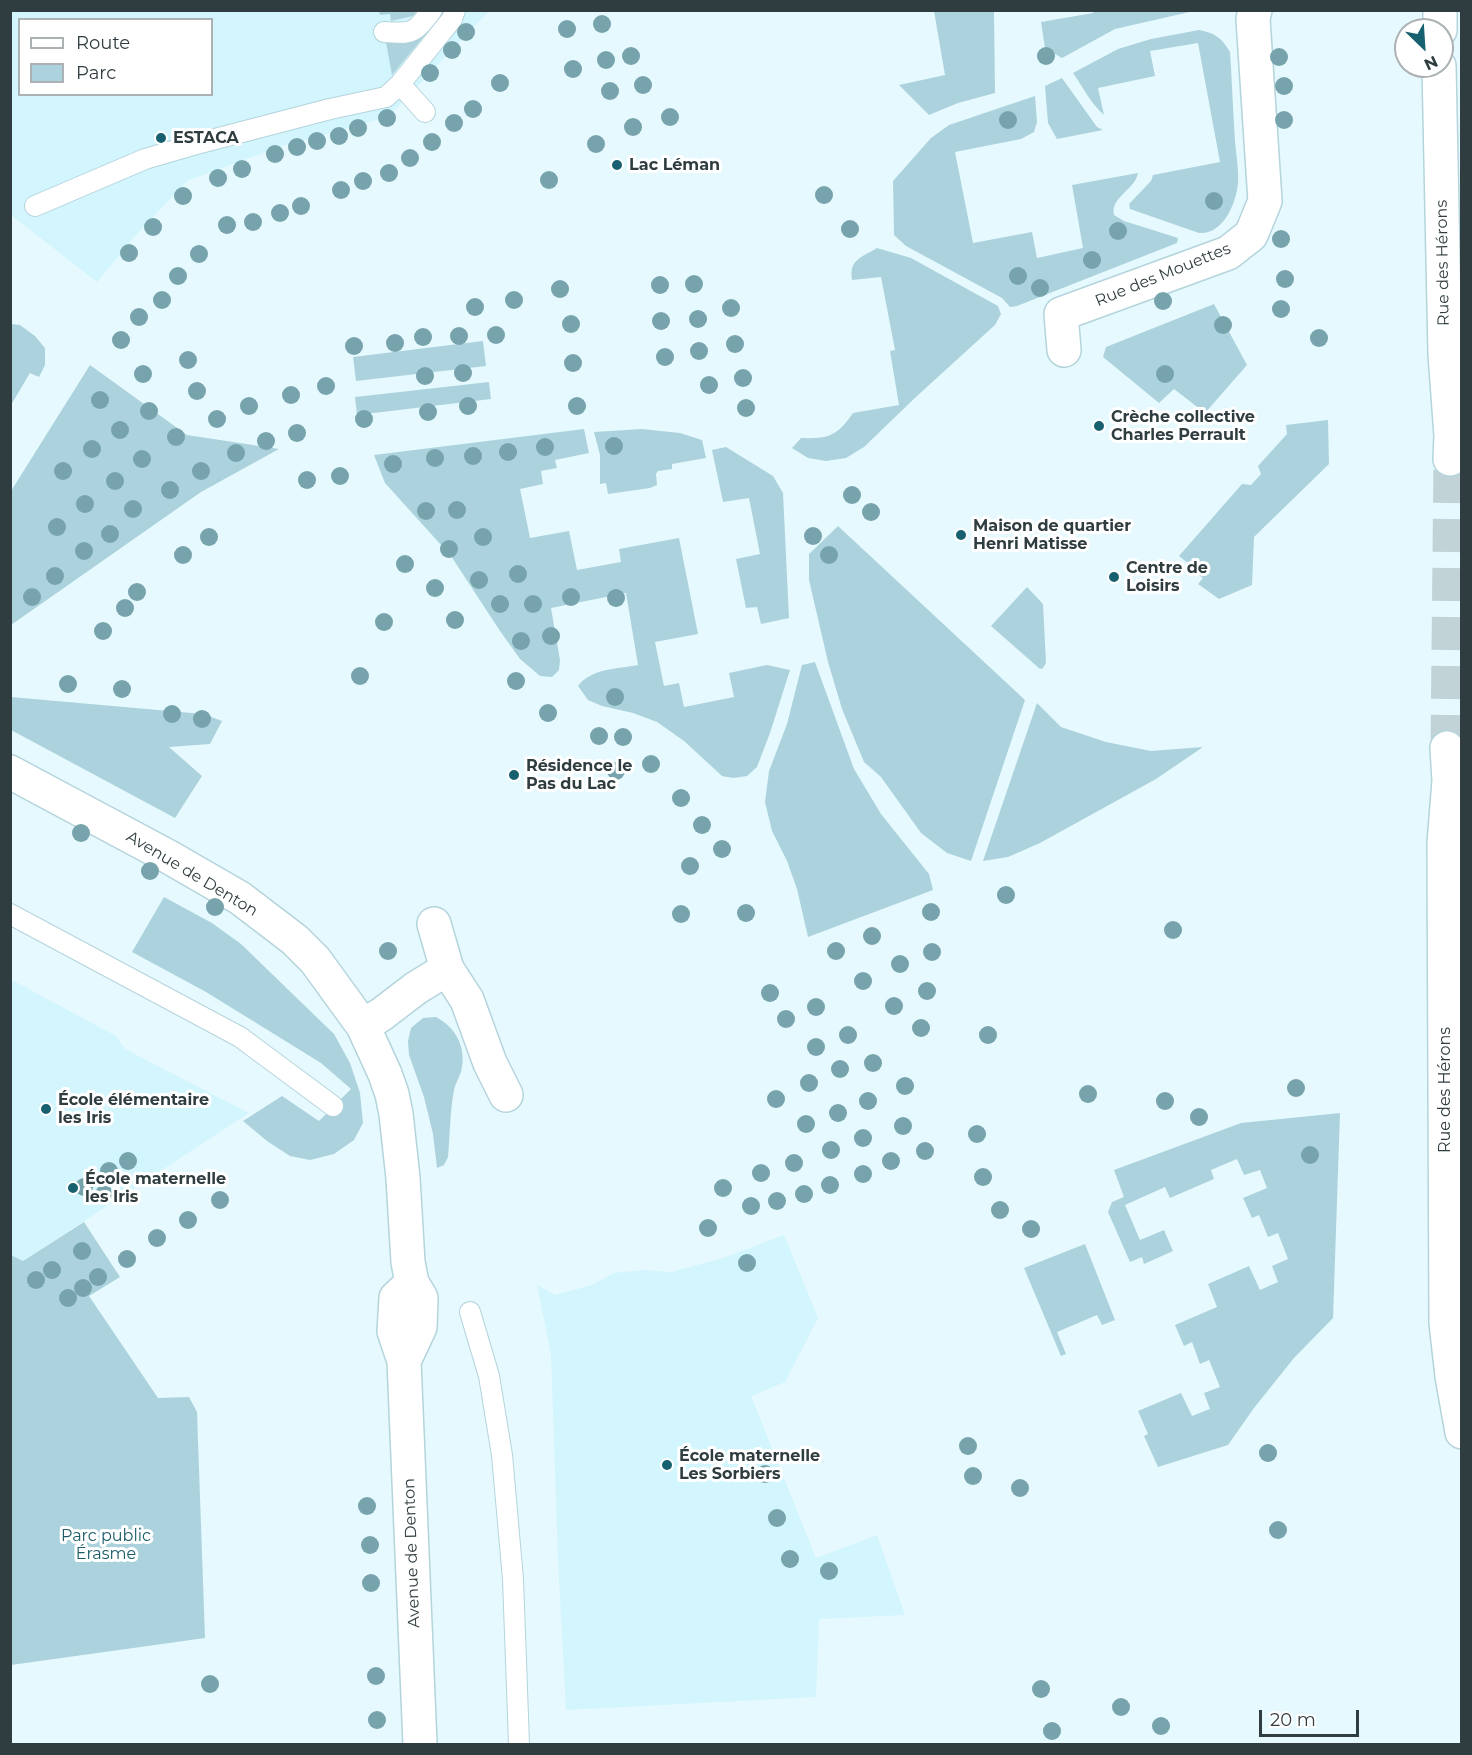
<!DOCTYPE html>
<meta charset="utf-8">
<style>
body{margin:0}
#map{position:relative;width:1472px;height:1755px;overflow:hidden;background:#e6f9fe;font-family:Montserrat,sans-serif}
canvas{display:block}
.frame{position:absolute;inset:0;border:12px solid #303d40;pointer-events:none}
.legend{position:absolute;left:18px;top:18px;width:195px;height:78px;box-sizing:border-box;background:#fff;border:2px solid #acb1b3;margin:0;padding:8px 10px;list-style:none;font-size:18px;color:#303d40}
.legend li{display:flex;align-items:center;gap:12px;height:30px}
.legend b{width:30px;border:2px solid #acb1b3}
.north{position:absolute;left:1394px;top:18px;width:60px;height:60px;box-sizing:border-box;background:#fff;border:2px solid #acb1b3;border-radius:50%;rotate:155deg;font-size:16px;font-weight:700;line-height:24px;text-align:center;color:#303d40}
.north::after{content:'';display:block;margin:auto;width:21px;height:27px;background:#17606f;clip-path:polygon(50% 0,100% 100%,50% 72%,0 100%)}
.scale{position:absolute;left:1259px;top:1710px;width:100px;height:27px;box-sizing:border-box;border:3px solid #303d40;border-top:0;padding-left:8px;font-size:18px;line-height:21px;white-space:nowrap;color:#303d40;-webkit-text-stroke:4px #fff;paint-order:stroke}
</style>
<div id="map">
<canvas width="1472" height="1755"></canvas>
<div class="frame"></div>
<ul class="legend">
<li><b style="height:8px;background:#fff"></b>Route</li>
<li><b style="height:16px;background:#acd3dd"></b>Parc</li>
</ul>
<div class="north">N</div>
<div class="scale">20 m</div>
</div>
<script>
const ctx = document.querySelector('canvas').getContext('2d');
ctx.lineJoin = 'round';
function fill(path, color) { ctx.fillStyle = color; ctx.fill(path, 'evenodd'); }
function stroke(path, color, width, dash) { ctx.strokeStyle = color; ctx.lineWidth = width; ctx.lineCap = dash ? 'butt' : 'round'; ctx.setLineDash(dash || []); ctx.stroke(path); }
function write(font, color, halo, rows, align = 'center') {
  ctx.font = font + ' Montserrat,sans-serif'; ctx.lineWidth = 6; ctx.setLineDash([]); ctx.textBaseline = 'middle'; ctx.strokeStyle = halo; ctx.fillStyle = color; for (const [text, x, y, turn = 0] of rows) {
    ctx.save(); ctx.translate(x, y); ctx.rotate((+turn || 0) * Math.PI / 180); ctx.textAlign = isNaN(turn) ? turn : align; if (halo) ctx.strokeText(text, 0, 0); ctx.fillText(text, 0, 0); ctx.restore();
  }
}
fill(new Path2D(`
 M10,11H489L395,110L380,119L276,148L187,181L136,235L97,282L11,215ZM20,20H212V94H20Z
 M10,979L116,1036L125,1049L249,1113L23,1261L10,1255Z
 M784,1235L818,1318L785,1382L751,1396L816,1558L877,1535L905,1615L819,1619L816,1697L566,1710L558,1559L551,1354L537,1285L555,1295L592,1285L614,1273L644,1270L672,1272L723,1258Z`), '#d3f5fd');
fill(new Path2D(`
 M379,11V10L417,11L413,16L391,21L390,14L380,15Z
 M934,11H994L995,93L958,103L929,115L899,85L945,75Z
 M1093,11V10L1194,11L1115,29L1062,58L1045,48L1041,22L1093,13Z
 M443,13L392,75L386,42C409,37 426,31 443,13Z
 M1199,30C1215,33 1222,38 1230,52C1232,82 1233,111 1235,141C1236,154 1239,170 1238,183C1236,204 1223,235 1199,233L1130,209L1129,204L1151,181L1153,175L1220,162L1198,43L1150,51L1155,76L1098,88L1104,115C1091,104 1083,87 1073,73L1118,49L1151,39Z
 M1062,78L1097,127L1103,130L1057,139L1048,123L1045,86Z
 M1035,96L1037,122L1034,132L1021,139L955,152L973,243L1032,232L1037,258L1083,248L1072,185L1138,173C1135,190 1110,197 1114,215L1124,221L1178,238L1177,243L1017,306L1010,307L1002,298L906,246L894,235L893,181L931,138L949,125Z
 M877,248L911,258L998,306L1001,314L995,325L917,396L864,447L846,458L826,461L808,458L792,448L801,438C829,439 837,436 853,413L899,405L890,351L895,350L881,277L852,280C849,259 861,258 877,248Z
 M1214,304L1247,365L1205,413L1174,389L1159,403L1103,357L1106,347Z
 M11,324L20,325L35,336L45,348V365L39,377L30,373L11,405Z
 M483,341L486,366L356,381L353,357Z
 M90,365L187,435L279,449L201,492L11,625V491Z
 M489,382L491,399L357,415L355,397Z
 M1328,420L1329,464L1254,537L1252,585L1219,599L1198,584L1203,578L1187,566L1189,564L1179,556L1242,484L1251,485L1261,474L1258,466L1287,434L1286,425Z
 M584,429L589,453L555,460L557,468L541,471L543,484L520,489L530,538L569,531L577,570L621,562L619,549L679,538L698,634L655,642L664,686L679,683L684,707L734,697L729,673L767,665L790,670L770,733L757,767L747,776L733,778L722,776L684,741L657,722L633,713L602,706L588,700L578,686C592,668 617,669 638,665L626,593L551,608L560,660L559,670L552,677L540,676L520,659L500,631L451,556L385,483L374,455Z
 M642,429L680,433L702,440L706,458L672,464V469L658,471L656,474L657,485L650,488L608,494L606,483L600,484V455L594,432Z
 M726,447L773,476L783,493L789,618L761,624L757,607L746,608L736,559L760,554L749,498L723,502L712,450Z
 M838,526L1025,700L971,861L947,853L921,833L881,777L864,762L842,709L828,662L809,580V554Z
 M1027,587L1043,604L1046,663L1043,668L1040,669L991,626Z
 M815,662L854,769L881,814L929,874L933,890L808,937L797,889L787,861L772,831L765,802L769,771L787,724L802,665Z
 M11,697L203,714L222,721L210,744L169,747L202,776L175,818L11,730Z
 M1037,703L1061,727L1106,742L1151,751L1203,747L1156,779L1040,843L1008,857L983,861Z
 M164,897L212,923L241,944L334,1034L350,1063L360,1093L363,1123L354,1140L334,1154L310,1160L290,1156L267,1141L243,1121L282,1096L319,1121L351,1089L321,1063L206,992L132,952Z
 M436,1017C457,1028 467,1049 461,1072C459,1078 455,1084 454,1090C450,1111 450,1135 448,1157L444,1165L437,1168L433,1134L424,1097L409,1055L408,1041L411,1028L423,1018Z
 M1340,1113L1333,1318L1294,1358L1254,1408L1228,1445L1158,1467L1144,1436L1148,1434L1138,1411L1181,1393L1192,1416L1210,1409L1204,1393L1220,1387L1209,1360L1200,1364L1192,1342L1184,1346L1175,1325L1217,1307L1208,1284L1249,1266L1260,1290L1278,1282L1272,1266L1288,1259L1278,1233L1268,1237L1259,1215L1252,1218L1243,1198L1267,1188L1260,1170L1244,1175L1237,1159L1211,1170L1214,1179L1170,1198L1165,1187L1125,1205L1140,1240L1164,1230L1173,1251L1144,1264L1142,1257L1130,1262L1108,1212L1112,1202L1124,1197L1114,1170L1241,1123Z
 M84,1222L120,1277L89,1296L158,1398L189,1397L197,1412L205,1638L11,1665V1255L23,1261Z
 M1085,1244L1115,1320L1102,1325L1097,1315L1057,1332L1066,1354L1061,1356L1024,1268Z`), '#acd3dd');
stroke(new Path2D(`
 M1447,748L1450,459`), '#c2d3d8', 33, [33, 16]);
const service = new Path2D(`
 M384,32C412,34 414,34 432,10
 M400,84L425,112
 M35,206L145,159L200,143L330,109L386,97L400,84L452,19L455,10
 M10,914L240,1037L333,1106
 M470,1312L489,1376L502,1455L513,1579L519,1744`);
const minor = new Path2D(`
 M1440,30V10
 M1439,66L1445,354L1451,436L1450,459
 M1064,350L1061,314L1228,253L1251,235L1265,201L1253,19L1255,10
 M1447,748L1449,781L1444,843L1446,1323L1452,1376L1462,1432
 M10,772L169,857L240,898L295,940L315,960L363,1026L385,1074L392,1094L396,1114L403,1178L408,1262L412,1283L421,1298L420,1327L404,1361
 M434,924L447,969L467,1000L490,1063L506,1095
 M363,1026L382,1014L416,988L447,969
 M412,1283L396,1298L394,1331L404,1361L420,1744`);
stroke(service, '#b4d4dc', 22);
stroke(minor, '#b4d4dc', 36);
stroke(service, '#fff', 20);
stroke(minor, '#fff', 33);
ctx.fillStyle = '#77a3ac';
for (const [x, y] of [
 [602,24],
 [567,29],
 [466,32],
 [452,50],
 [631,56],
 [1046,56],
 [1279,57],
 [606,60],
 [573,69],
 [430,73],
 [500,83],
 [643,85],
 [1284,86],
 [610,91],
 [473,109],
 [670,117],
 [387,118],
 [1008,120],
 [1284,120],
 [454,123],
 [633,127],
 [358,128],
 [339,136],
 [317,141],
 [432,142],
 [596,144],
 [297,147],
 [275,154],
 [410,158],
 [242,169],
 [389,173],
 [218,178],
 [549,180],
 [363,181],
 [341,190],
 [824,195],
 [183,196],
 [1214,201],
 [301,206],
 [280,213],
 [253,222],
 [227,225],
 [153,227],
 [850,229],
 [1118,231],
 [1281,239],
 [129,253],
 [199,254],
 [1092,260],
 [178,276],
 [1018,276],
 [1285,279],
 [694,284],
 [660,285],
 [1040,288],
 [560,289],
 [162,300],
 [514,300],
 [1163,301],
 [475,307],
 [731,308],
 [1281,309],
 [139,317],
 [698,319],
 [661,321],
 [571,324],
 [1223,325],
 [496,335],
 [459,336],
 [423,337],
 [1319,338],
 [121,340],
 [395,343],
 [735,344],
 [354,346],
 [699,351],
 [665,357],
 [188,360],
 [573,363],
 [463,373],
 [143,374],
 [1165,374],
 [425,376],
 [743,378],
 [709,385],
 [326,386],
 [197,391],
 [291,395],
 [100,400],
 [249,406],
 [468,406],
 [577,406],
 [746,408],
 [149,411],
 [428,412],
 [217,419],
 [364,419],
 [120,430],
 [297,433],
 [176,437],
 [266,441],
 [614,446],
 [545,447],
 [92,449],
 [508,452],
 [236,453],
 [473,456],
 [435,458],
 [142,459],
 [393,464],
 [63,471],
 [201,471],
 [340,476],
 [307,480],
 [115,481],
 [170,490],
 [852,495],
 [85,504],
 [133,509],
 [457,510],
 [426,511],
 [871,512],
 [57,527],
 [110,534],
 [813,536],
 [209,537],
 [483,537],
 [449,549],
 [84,551],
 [183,555],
 [829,555],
 [405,564],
 [518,574],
 [55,576],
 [479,580],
 [435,588],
 [137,592],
 [32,597],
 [571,597],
 [616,598],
 [500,604],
 [533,604],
 [125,608],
 [455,620],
 [384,622],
 [103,631],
 [551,636],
 [521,641],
 [360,676],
 [516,681],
 [68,684],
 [122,689],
 [615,697],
 [548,713],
 [172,714],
 [202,719],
 [599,736],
 [623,737],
 [651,764],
 [616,771],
 [681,798],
 [702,825],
 [81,833],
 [722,849],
 [690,866],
 [150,871],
 [1006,895],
 [215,907],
 [931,912],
 [746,913],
 [681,914],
 [1173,930],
 [872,936],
 [388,951],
 [836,951],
 [932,952],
 [900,964],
 [863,981],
 [927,991],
 [770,993],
 [894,1006],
 [816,1007],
 [786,1019],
 [921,1028],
 [848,1035],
 [988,1035],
 [816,1047],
 [873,1063],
 [840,1069],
 [809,1083],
 [905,1086],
 [1296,1088],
 [1088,1094],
 [776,1099],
 [868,1101],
 [1165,1101],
 [838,1113],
 [1199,1117],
 [806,1124],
 [903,1126],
 [977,1134],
 [863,1138],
 [831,1150],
 [925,1151],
 [1310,1155],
 [128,1161],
 [891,1161],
 [794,1163],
 [109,1171],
 [761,1173],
 [863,1174],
 [983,1177],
 [830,1185],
 [84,1187],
 [723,1188],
 [104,1194],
 [804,1194],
 [220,1200],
 [777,1201],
 [751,1206],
 [1000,1210],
 [188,1220],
 [708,1228],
 [1031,1229],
 [157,1238],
 [82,1251],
 [127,1259],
 [747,1263],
 [52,1270],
 [98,1277],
 [36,1280],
 [83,1288],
 [68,1298],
 [968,1446],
 [1268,1453],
 [765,1474],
 [973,1476],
 [1020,1488],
 [367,1506],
 [777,1518],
 [1278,1530],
 [370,1545],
 [790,1559],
 [829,1571],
 [371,1583],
 [376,1676],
 [210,1684],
 [1041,1689],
 [1121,1707],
 [377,1720],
 [1161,1726],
 [1052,1731]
]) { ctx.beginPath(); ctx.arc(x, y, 9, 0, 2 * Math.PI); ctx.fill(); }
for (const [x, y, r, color] of [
 [161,138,6,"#17606f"],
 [617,165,6,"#17606f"],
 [1099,426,6,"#17606f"],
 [961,535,6,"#17606f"],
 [1114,577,6,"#17606f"],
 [514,775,6,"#17606f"],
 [46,1109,6,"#17606f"],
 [73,1188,6,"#17606f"],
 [667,1465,6,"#17606f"]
]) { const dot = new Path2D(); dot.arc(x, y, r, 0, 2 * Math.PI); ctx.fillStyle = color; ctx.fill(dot); stroke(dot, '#fff', 2); }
write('bold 16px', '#303d40', '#fff', [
 ["ESTACA",173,138],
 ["Lac Léman",629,165],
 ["Crèche collective",1111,417],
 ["Charles Perrault",1111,435],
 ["Maison de quartier",973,526],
 ["Henri Matisse",973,544],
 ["Centre de",1126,568],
 ["Loisirs",1126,586],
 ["Résidence le",526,766],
 ["Pas du Lac",526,784],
 ["École élémentaire",58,1100],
 ["les Iris",58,1118],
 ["École maternelle",85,1179],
 ["les Iris",85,1197],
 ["École maternelle",679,1456],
 ["Les Sorbiers",679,1474]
], 'left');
write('16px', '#303d40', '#fff', [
 ["Rue des Hérons",1443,263,-91],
 ["Rue des Mouettes",1163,275,-22],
 ["Avenue de Denton",192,874,31],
 ["Rue des Hérons",1445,1090,-90],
 ["Avenue de Denton",412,1553,-92]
]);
write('16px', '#1c5c69', '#fff', [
 ["Parc public",106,1536],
 ["Érasme",106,1554]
]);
</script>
